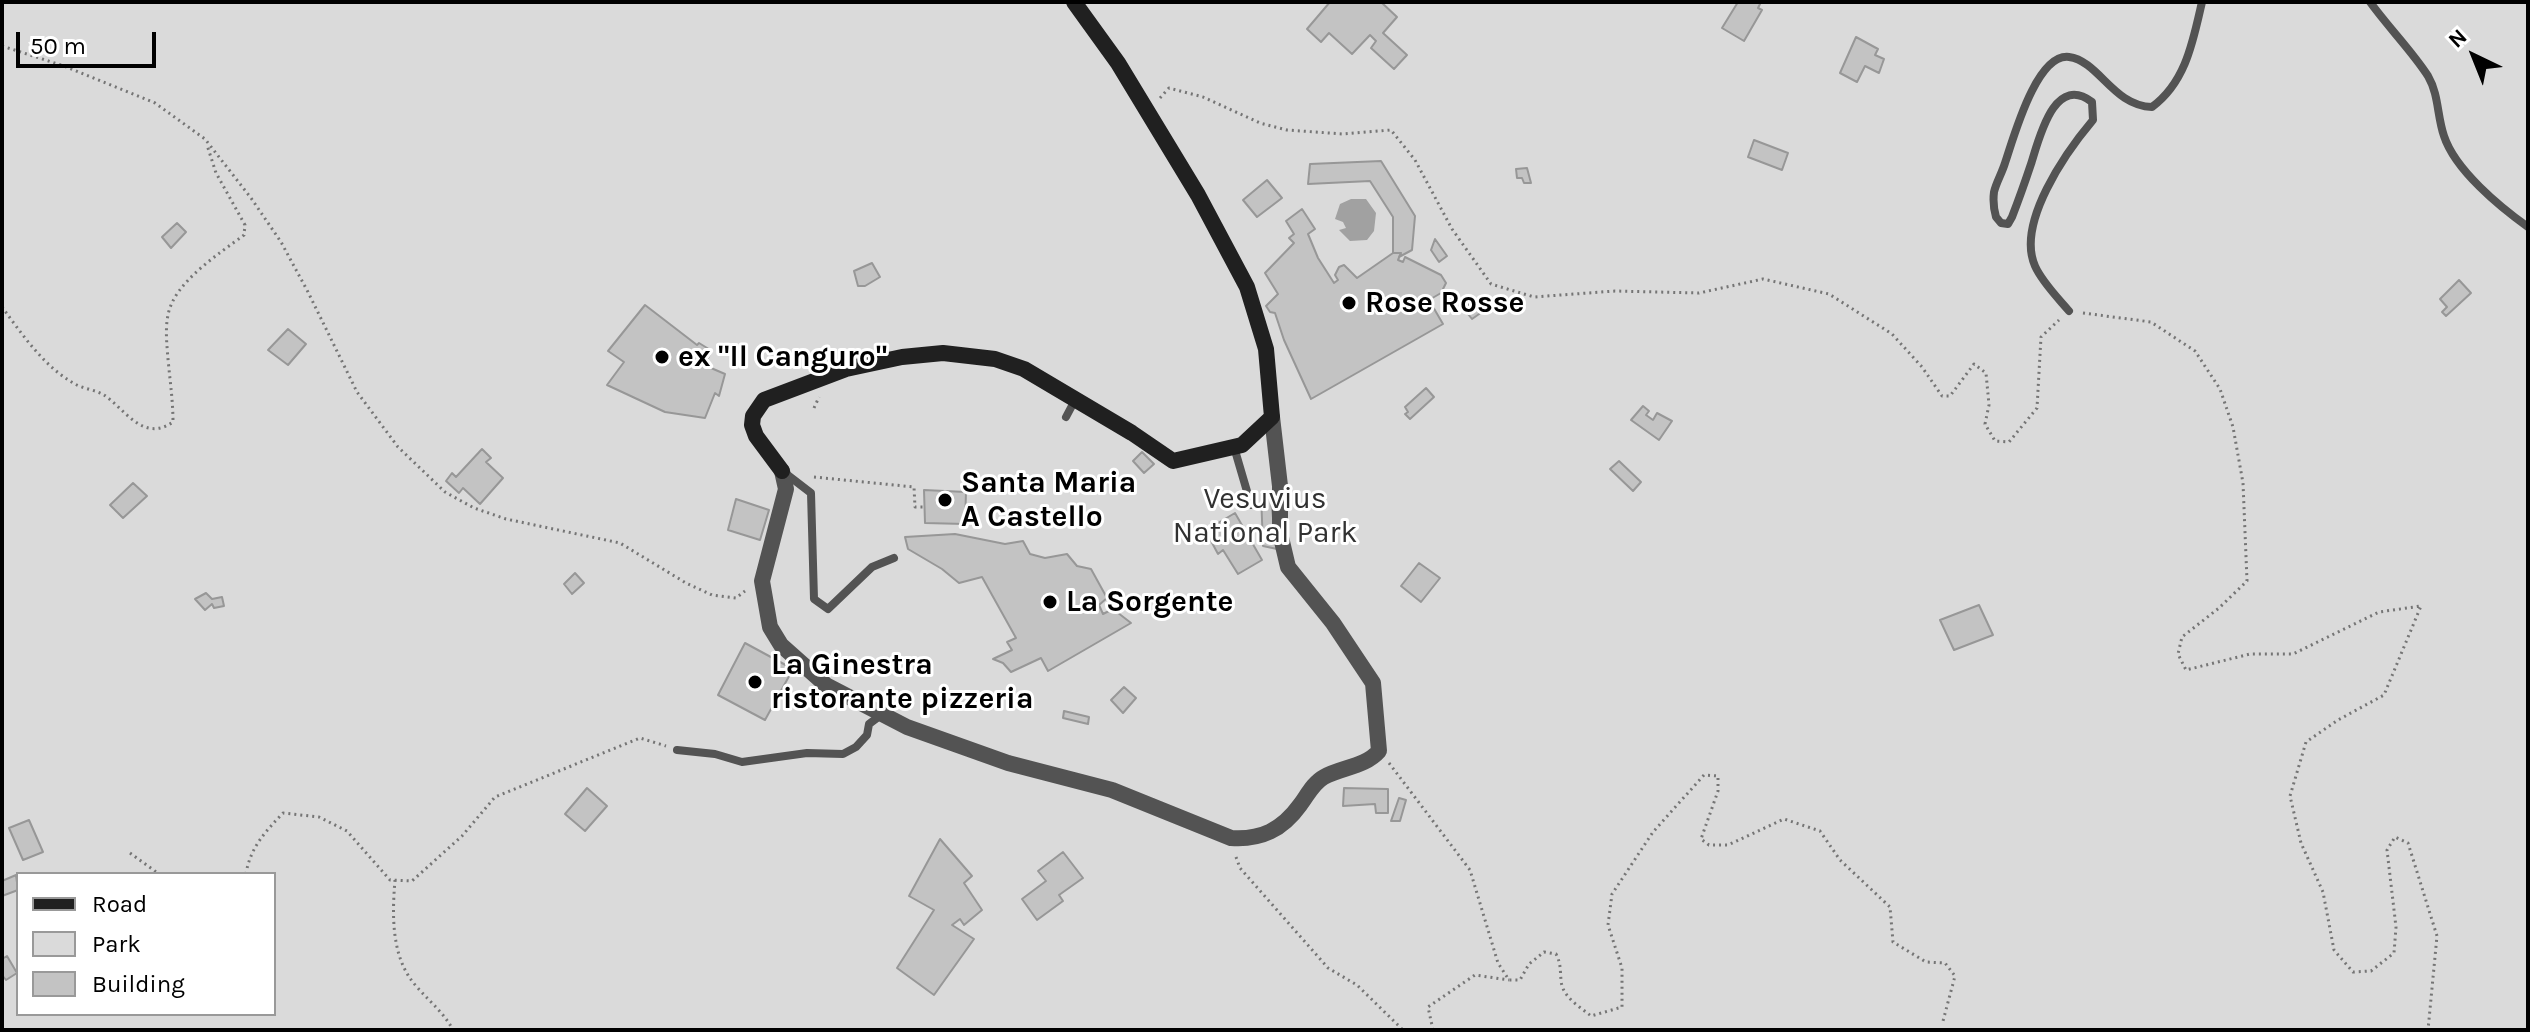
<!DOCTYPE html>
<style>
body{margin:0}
#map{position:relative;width:2530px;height:1032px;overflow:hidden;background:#fff;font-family:Karla,sans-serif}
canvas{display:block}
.frame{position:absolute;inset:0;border:4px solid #000;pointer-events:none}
.legend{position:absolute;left:16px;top:872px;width:260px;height:144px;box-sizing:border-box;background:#fff;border:2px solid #999;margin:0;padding:10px 14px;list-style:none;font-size:24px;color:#000}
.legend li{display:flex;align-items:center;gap:16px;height:40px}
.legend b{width:40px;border:2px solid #999}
.north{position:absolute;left:2434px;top:16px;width:80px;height:80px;-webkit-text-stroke:6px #fff;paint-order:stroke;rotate:317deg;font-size:22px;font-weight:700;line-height:32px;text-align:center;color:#000}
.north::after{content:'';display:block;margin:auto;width:28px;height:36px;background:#000;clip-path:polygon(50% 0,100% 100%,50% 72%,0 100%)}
.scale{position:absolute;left:16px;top:32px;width:140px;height:36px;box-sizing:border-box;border:4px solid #000;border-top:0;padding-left:10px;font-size:24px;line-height:28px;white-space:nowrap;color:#000;-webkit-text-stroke:6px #fff;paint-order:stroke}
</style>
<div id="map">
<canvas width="2530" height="1032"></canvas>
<div class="frame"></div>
<ul class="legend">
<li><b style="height:10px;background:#202020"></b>Road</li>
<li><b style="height:22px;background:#dadada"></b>Park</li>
<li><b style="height:22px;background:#c3c3c3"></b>Building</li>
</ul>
<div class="north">N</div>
<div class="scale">50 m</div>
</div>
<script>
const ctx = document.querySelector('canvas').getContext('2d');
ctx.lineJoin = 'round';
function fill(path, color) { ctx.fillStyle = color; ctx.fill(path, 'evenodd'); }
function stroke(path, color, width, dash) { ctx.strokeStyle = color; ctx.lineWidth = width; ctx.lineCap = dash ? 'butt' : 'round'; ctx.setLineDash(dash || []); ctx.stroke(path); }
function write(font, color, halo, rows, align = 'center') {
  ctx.font = font + ' Karla,sans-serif'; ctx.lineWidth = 6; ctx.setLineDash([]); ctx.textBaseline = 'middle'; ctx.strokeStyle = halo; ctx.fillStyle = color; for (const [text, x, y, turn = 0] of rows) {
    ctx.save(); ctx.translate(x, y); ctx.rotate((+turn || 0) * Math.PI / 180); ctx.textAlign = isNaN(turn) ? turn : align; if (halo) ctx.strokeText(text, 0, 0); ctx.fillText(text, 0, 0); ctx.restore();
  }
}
fill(new Path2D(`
 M2,2H2528V1030H2ZM18,874H274V1014H18Z`), '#dadada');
fill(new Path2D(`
 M1351,199H1366L1376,213L1374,231L1367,240L1350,241L1339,230L1346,228L1343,222L1335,219L1340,204Z`), '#a1a1a1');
const building = new Path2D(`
 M1330,2H1381L1397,17L1383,33L1407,55L1394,69L1371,48L1376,41L1370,35L1352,54L1329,33L1321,42L1307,29Z
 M1738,2H1761L1758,8L1762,10L1744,41L1722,28Z
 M1856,37L1878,49L1875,55L1884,59L1879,73L1865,66L1857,82L1840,73Z
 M1754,140L1788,153L1782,170L1748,157Z
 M1381,161L1415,216L1412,250L1399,257L1401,253H1393V217L1370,181L1308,184L1310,164Z
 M1527,168L1531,183H1524L1522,178H1517L1516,169Z
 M1267,180L1282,198L1257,217L1243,200Z
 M1302,209L1315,229L1308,234L1318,258L1334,283L1338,280L1335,275L1339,267L1344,265L1357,278L1393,253H1401L1398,260L1403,262L1405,257L1441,275L1446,283L1441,293L1429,300L1443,324L1311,399L1284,340L1275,313L1270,312L1266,306L1278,294L1265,273L1294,243L1289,238L1294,234L1286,221Z
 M177,223L186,232L171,248L162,237Z
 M1435,239L1447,256L1439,262L1431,250Z
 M872,263L880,277L865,286H858L854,271Z
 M2459,280L2471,293L2446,316L2442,312L2447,307L2440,299Z
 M1474,300L1482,312L1472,319L1464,309Z
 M645,305L697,345L699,343L712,351L704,365L725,374L719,396L715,393L705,418L665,412L607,385L624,362L608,351Z
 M288,329L306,344L288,365L268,350Z
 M1426,388L1434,397L1410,419L1405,414L1408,412L1405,407Z
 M1643,406L1649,411L1646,415L1653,420L1657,413L1672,421L1659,440L1631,420Z
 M482,449L491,458L486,462L503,478L480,504L463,488L459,493L446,481L452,473L456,477Z
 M1142,452L1154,464L1144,473L1133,461Z
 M1619,461L1641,482L1633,491L1610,469Z
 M133,483L147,496L123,518L110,505Z
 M924,490L966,492L965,524L925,523Z
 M1261,494H1270L1277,549L1263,546Z
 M736,499L769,510L760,540L728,530Z
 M1235,513L1262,560L1238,574L1223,550L1218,554L1210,539L1217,534L1213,526Z
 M955,534L1005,544L1023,541L1030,554L1045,558L1067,554L1077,566L1091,569L1107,598L1099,605L1103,614L1113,609L1131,623L1048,671L1041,658L1011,672L1003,663L993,659L1012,650L1007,642L1016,638L982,577L959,583L942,569L908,549L905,537Z
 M1419,563L1440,578L1421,602L1401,586Z
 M575,573L584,583L572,594L564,584Z
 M206,593L212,599L222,597L224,606L214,608L212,604L205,610L195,599Z
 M1979,605L1993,635L1954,650L1940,620Z
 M745,643L793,669L765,720L718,695Z
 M1124,687L1136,698L1123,713L1111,700Z
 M1064,711L1089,717L1088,724L1063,718Z
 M587,788L607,806L585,831L565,814Z
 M1344,788L1388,789V813H1376L1375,804L1343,806Z
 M1399,798L1406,800L1400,821H1391Z
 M29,820L43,852L23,860L9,828Z
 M940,839L972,876L964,883L982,910L964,925L960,919L952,925L974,939L934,995L897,968L934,910L909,896Z
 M1063,852L1083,878L1059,895L1063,901L1037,920L1022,899L1046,881L1038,871Z
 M16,875L18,890L2,896V881Z
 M7,956L17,973L6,980L2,975V959Z`);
fill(building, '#c3c3c3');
stroke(building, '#979797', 2);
stroke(new Path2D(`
 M2,46L64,66L155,103L205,139L251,198L281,242L308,292L357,392L398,447L445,492L474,508L506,519L620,543L686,583L712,595L736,598L745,591
 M1160,98L1169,88L1203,97L1260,123L1287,130L1343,134L1391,130L1415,160L1452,229L1491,284L1534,297L1615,291L1699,293L1763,279L1829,294L1892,334L1922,367L1942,396H1950L1974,364L1986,373L1989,405L1985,424L1995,441L2009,442L2037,408L2041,337L2059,320
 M2,307C22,334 44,367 75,384C84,389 96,390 104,395C125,409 143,443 173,422C173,401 170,381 168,359C167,346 165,329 168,315C174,282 219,254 244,235L245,225L216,173L207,145
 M2083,313L2151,322L2195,351L2220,389L2233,427L2243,483L2247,581L2219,608L2182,637L2178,654L2186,670L2250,654H2293L2379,612L2421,606L2384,695L2338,720L2306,742L2290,796L2301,843L2323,892L2334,950L2353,972L2371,971L2394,953L2396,927L2387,850L2395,837L2408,843L2437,936L2428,1030
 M814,408L819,397
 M814,477L914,487L915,507H924
 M1389,763L1470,870L1498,963L1509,980H1520L1529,964L1544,952L1556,954C1561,964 1560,969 1561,980C1562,997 1579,1006 1591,1016L1622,1007V968L1608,925L1612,894L1653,832L1704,775L1718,776V791L1701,839L1709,845H1728L1784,819L1820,831L1840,860L1890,907L1893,942L1926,962L1945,963L1955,976L1943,1021
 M130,853L159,874
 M1236,857L1240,868L1328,968L1357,985L1403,1030
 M246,874C250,848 265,832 283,813L319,817L347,831L390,880L412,881L462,836L495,797L640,738L666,746
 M395,880C392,916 391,959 417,987C430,1002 444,1013 453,1030
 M1433,1030L1428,1007L1475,975L1509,980`), '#757575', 3, [2, 4]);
stroke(new Path2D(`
 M2370,2C2388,27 2412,51 2428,76C2439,95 2437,116 2444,136C2455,170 2500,207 2528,227
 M2069,311C2058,298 2042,282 2035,266C2016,223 2066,152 2093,120L2092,102C2054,73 2039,139 2031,164C2025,182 2019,199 2012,217L2008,224L2001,223L1996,217C1994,210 1993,200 1994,192C1996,183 2002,173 2005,163C2013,140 2036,53 2069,57C2099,61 2113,106 2152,107C2186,82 2193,41 2202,2
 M1066,417L1075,400
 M1234,447L1251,505
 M785,473L811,493L814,599L828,609L872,567L894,558
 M677,750L715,754L742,762L807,753L843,754L856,747L867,735L869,724L881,715`), '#535353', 8);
stroke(new Path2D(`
 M782,471L786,489L762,581L770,627L781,645L826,685L907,727L1008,763L1112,790L1231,838C1261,840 1282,830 1300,805C1307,796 1313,783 1324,777C1342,767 1365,767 1379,751L1373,683L1333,623L1288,567L1280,533V486L1272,417`), '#535353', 16);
stroke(new Path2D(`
 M782,471L756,436L752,425L753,416L764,400L846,369L902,357L943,353L995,359L1024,369L1132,433L1173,461L1242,445L1272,417L1266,349L1247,287L1198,195L1118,63L1074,2`), '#202020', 16);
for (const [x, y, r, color] of [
 [1349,303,8,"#000"],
 [662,357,8,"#000"],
 [945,500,8,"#000"],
 [1050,602,8,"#000"],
 [755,682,8,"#000"]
]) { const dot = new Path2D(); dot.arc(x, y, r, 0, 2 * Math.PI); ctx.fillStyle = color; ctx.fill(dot); stroke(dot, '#fff', 3); }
write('bold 30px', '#000', '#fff', [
 ["Rose Rosse",1365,303],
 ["ex \"Il Canguro\"",678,357],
 ["Santa Maria",961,483],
 ["A Castello",961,517],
 ["La Sorgente",1066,602],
 ["La Ginestra",771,665],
 ["ristorante pizzeria",771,699]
], 'left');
write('30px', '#313131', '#fff', [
 ["Vesuvius",1265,499],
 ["National Park",1265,533]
]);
</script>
